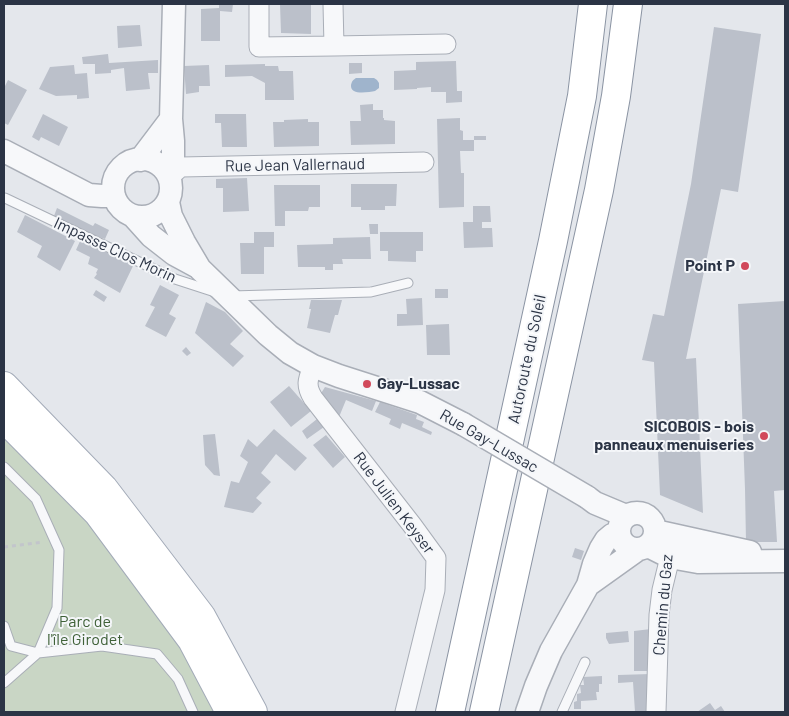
<!DOCTYPE html>
<meta charset="utf-8">
<style>
body{margin:0}
#map{position:relative;width:789px;height:716px;overflow:hidden;background:#e4e7ec;font-family:Barlow,sans-serif}
canvas{display:block}
.frame{position:absolute;inset:0;border:5px solid #2b3445;pointer-events:none}
</style>
<div id="map">
<canvas width="789" height="716"></canvas>
<div class="frame"></div>
</div>
<script>
const ctx = document.querySelector('canvas').getContext('2d');
ctx.lineJoin = 'round';
function fill(path, color) { ctx.fillStyle = color; ctx.fill(path, 'evenodd'); }
function stroke(path, color, width, dash) { ctx.strokeStyle = color; ctx.lineWidth = width; ctx.lineCap = dash ? 'butt' : 'round'; ctx.setLineDash(dash || []); ctx.stroke(path); }
function write(font, color, halo, rows, align = 'center') {
  ctx.font = font + ' Barlow,sans-serif'; ctx.lineWidth = 4; ctx.setLineDash([]); ctx.textBaseline = 'middle'; ctx.strokeStyle = halo; ctx.fillStyle = color; for (const [text, x, y, turn = 0] of rows) {
    ctx.save(); ctx.translate(x, y); ctx.rotate((+turn || 0) * Math.PI / 180); ctx.textAlign = isNaN(turn) ? turn : align; if (halo) ctx.strokeText(text, 0, 0); ctx.fillText(text, 0, 0); ctx.restore();
  }
}
fill(new Path2D(`
 M4,437L98,514L230,712H4Z`), '#c9d6c5');
fill(new Path2D(`
 M356,78H374L377,80L379,83V88L375,91C369,92 350,96 351,85C352,81 353,80 356,78Z`), '#9fb4cc');
fill(new Path2D(`
 M219,4H233L232,12L220,11V41H201V9L219,8Z
 M280,4H311V34L281,33Z
 M140,25L142,46L118,48L117,26Z
 M714,27L761,34L738,192L721,189L686,359L696,358L703,513L660,495L654,362L642,360L653,314L664,316L691,184Z
 M108,54L109,63L158,60V73H148L150,89L126,91L124,68L111,70V73L95,74V64H83L82,57Z
 M456,61L457,91H462V102L446,103V92H431V87L417,88V89L394,90V71L416,70V62Z
 M349,63H362V73L349,74Z
 M265,64V66H278L279,71H293L294,100H265V83L252,76L225,77V65Z
 M74,65L75,74L87,73L89,98L77,99V95L56,96L39,89L50,67Z
 M209,65L210,86H199V92L186,94L184,66Z
 M8,80L27,90L8,125L4,123V88Z
 M373,104V110H383V118H384V120L395,121V144L351,145L350,121H361L360,105Z
 M43,114L68,127L59,146L41,137L39,141L32,137Z
 M215,114H246L247,147H222L221,123H215Z
 M460,118V130L463,131V140H474V151H460L461,173H464V207L439,208L437,119Z
 M308,119V122H319V146L274,147L273,122H284V120Z
 M474,136H486V140H474Z
 M247,178L249,211L223,212V188H216V179Z
 M351,184H397L396,206H385V210H361V207H351Z
 M274,185H320V207H309L308,211H285V226H275Z
 M473,206H490L491,222H482V228H492L493,247L464,248L463,222H473Z
 M57,208L93,226L95,223L109,230L105,239L90,234L54,216Z
 M25,215L75,241L60,271L37,257L42,246L17,232Z
 M369,224H378V234H370Z
 M254,232H274V247H264V274H241L240,243H254Z
 M380,232H423V251H416V262L388,261V251H380Z
 M370,237L371,259H342L343,264H333V270H325V267H298L297,245L333,244V238Z
 M81,239L133,266L120,293L94,278L97,274L96,273L98,269L88,264L90,257L76,250Z
 M160,285L179,295L169,314L176,318L166,337L145,326L155,307L150,305Z
 M435,289H448V298H435Z
 M96,290L107,297L104,302L93,295Z
 M422,298L423,325L397,326V314H407L406,299Z
 M311,300H342L338,315H335L330,333L307,328L311,309H309Z
 M785,301V490L774,491L777,542H746L745,489L738,304Z
 M206,302L225,312L243,331L230,344L244,356L233,367L195,333Z
 M449,324L450,355H427L426,325Z
 M186,347L191,353L187,356L182,351Z
 M289,386L311,411L291,427L270,402Z
 M325,387L376,401L372,411L346,400L339,417L320,395Z
 M380,402L417,415L416,419L424,422L422,427L432,432L431,435L402,423L400,429L389,424L391,419L375,412Z
 M317,419L324,427L307,439L302,431Z
 M274,429L307,458L295,471L276,454L261,473L271,482L256,498L262,503L253,513L224,507L231,481L239,483L248,462L240,456L248,439L257,447Z
 M215,434L217,450L220,476L214,475L205,465L203,435Z
 M326,435L345,457L333,468L313,445Z
 M575,548L584,551L581,560L572,557Z
 M651,629L650,671H634V631Z
 M628,631L629,642L609,644L606,638V633Z
 M650,674V712H635L633,682L618,683V675Z
 M602,676V684H599V692H596L597,700L581,701V709H574V702L577,701V694L581,693L580,685H584L583,677Z
 M710,703L715,710L721,706L725,712H697Z`), '#bbc0ca');
const service = new Path2D(`
 M5,198L175,279L215,292
 M232,296L371,292L408,283
 M4,467L36,499L59,550L57,608L38,653L11,646L4,626
 M4,683L38,653L102,646L157,654L178,679L193,712
 M562,712L585,662`);
const minor = new Path2D(`
 M259,4V47L334,46L333,4
 M334,46L446,44
 M169,177L181,167L424,162
 M313,366C308,379 305,385 313,398L412,525L436,558L435,590L405,712
 M656,712L659,615L662,590L670,557L669,549L666,543`);
const tertiary = new Path2D(`
 M4,151L89,195L102,196H114
 M113 188a29 29 0 1 1 58 0a29 29 0 1 1-58 0Z
 M140,160L171,119
 M169,177L173,162V141L171,119L174,4
 M168,202L171,216L184,242L200,269L268,335L290,353L313,366L339,376L420,402L463,424
 M133,216L151,236L174,254L198,267
 M587,497L595,503L626,516
 M619 531a18 18 0 1 1 36 0a18 18 0 1 1-36 0Z
 M655,531L750,552
 M648,546L670,557L698,562L785,561
 M588,585L637,550
 M527,712L536,686L551,651L588,585L594,564L601,548L606,540L612,535L618,533`);
const primary = new Path2D(`
 M4,386L104,489L201,616L253,712
 M4,418L98,513L192,640L230,712`);
const motorway = new Path2D(`
 M450,712L553,241L582,96L593,4
 M484,712L599,190L616,96L628,4`);
stroke(service, '#a9aeb7', 11);
stroke(minor, '#a9aeb7', 21);
stroke(tertiary, '#a9aeb7', 25);
stroke(primary, '#a3abb8', 30);
stroke(motorway, '#8b94a3', 30);
stroke(new Path2D(`
 M4,547L43,542`), '#c2c5cb', 3, [4, 4]);
stroke(service, '#f7f8fa', 9);
stroke(minor, '#f7f8fa', 19);
stroke(tertiary, '#f7f8fa', 22);
stroke(primary, '#fff', 28);
stroke(motorway, '#fff', 28);
const tertiaryBridge = new Path2D(`
 M463,424L587,497`);
stroke(tertiaryBridge, '#a9aeb7', 25, []);
stroke(tertiaryBridge, '#f7f8fa', 22);
for (const [x, y, r, color] of [
 [745,266,5,"#d1495b"],
 [367,384,5,"#d1495b"],
 [764,436,5,"#d1495b"]
]) { const dot = new Path2D(); dot.arc(x, y, r, 0, 2 * Math.PI); ctx.fillStyle = color; ctx.fill(dot); stroke(dot, '#f4f6f9', 2); }
write('16px', '#2b3445', '#f4f6f9', [
 ["Rue Jean Vallernaud",295,165,-1],
 ["Impasse Clos Morin",115,250,25],
 ["Autoroute du Soleil",527,359,-78],
 ["Rue Gay-Lussac",489,441,30],
 ["Rue Julien Keyser",394,503,53],
 ["Chemin du Gaz",663,605,-85]
]);
write('bold 16px', '#2b3445', '#f4f6f9', [
 ["Point P",735,266],
 ["Gay-Lussac",377,384,"left"],
 ["SICOBOIS - bois",754,427],
 ["panneaux menuiseries",754,445]
], 'right');
write('16px', '#3f6138', '#f4f6f9', [
 ["Parc de",85,622],
 ["l'île Girodet",85,640]
]);
</script>
